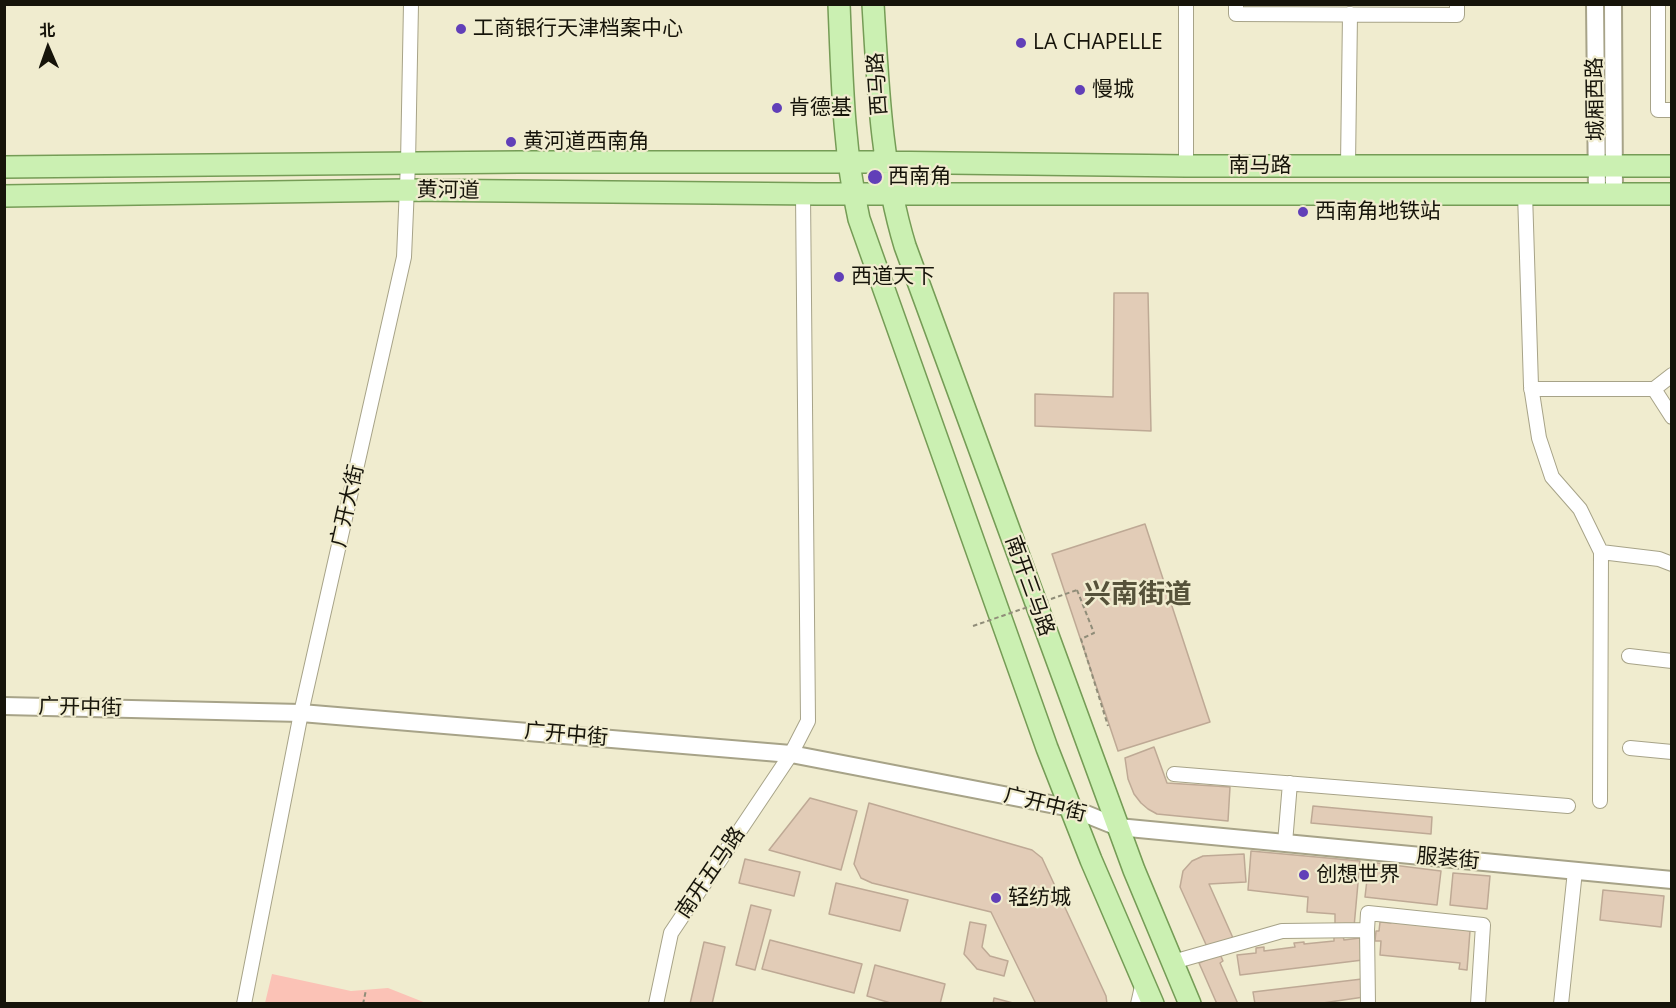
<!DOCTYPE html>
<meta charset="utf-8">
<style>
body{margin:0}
#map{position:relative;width:1676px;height:1008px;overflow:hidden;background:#f0eccf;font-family:"Open Sans","Noto Sans SC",sans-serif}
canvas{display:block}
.frame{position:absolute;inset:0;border:6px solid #16140a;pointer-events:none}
.north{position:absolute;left:18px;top:18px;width:60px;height:60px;-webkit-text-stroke:4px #f0eccf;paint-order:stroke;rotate:358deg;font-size:16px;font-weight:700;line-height:24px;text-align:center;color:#16140a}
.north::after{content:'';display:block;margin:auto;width:21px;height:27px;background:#16140a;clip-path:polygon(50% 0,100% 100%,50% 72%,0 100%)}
</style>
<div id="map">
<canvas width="1676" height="1008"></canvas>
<div class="frame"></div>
<div class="north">北</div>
</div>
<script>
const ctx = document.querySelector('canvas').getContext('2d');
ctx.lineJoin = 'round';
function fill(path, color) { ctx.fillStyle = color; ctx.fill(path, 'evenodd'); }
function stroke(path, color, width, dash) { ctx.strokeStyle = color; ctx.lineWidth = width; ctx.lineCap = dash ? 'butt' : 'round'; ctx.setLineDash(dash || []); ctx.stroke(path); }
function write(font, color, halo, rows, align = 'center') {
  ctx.font = font + ' "Open Sans","Noto Sans SC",sans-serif'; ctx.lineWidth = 4.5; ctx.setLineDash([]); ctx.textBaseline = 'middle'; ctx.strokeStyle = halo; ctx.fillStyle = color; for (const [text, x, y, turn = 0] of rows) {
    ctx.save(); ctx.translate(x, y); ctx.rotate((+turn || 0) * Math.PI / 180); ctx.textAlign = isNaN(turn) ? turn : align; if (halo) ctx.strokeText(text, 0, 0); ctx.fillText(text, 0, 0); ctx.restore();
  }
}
fill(new Path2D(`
 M272,974L351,991L388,988L426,1003H265Z`), '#fbc2b6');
const building = new Path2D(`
 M1114,293H1148L1151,431L1035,426V394L1113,397Z
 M1145,524L1210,722L1118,751L1052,554Z
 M1154,747L1167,783L1230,787L1228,821L1157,814L1148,809L1141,803L1134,794L1128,779L1125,758Z
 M810,798L857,811L841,870L769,850Z
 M869,803L1032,850L1042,858L1106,996L1107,1004H1036L991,912L872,883L861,878L854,864Z
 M1313,806L1432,817L1431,834L1311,823Z
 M1251,851L1360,861L1354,927L1335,928V914L1307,912L1308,897L1248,890Z
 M1244,854L1246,882L1209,884L1233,938L1208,949L1180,887L1183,871L1192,861L1203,856Z
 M745,859L800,872L794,896L739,883Z
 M1369,862L1441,871L1437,905L1365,897Z
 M1453,873L1490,876L1487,909L1450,905Z
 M836,883L908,900L900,931L829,914Z
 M1603,890L1664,896L1661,927L1600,920Z
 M751,905L771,910L755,970L736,965Z
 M1391,919L1465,925V930L1470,931L1467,970L1459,969L1460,963L1380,955L1381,941H1375L1376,931H1379L1380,922L1391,923Z
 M970,922L986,925L982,947L990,956L1008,961L1004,976L977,969L964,954Z
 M1343,936L1344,940L1360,938L1363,960L1240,975L1237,955L1256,953V948L1264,947V951L1295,947L1294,943L1304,942V944L1334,941V937Z
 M770,940L862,964L854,993L762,969Z
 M704,942L725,947L712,1004H690Z
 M1220,954L1223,961L1220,963L1238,1004H1217L1199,963Z
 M875,965L945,984L940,1004H894L867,996Z
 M1362,979L1364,997L1316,1004H1255L1253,992Z
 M994,998L1013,1003V1004H993Z`);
fill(building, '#e2ccb7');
stroke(building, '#bea995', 1.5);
const minor = new Path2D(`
 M1186,4V166
 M1236,4V14L1457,15V4
 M1658,4V110H1672
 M1348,165L1350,14
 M1525,193L1531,386L1539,438L1552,477L1580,509L1601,552L1600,801
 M1531,389H1654L1672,375
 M1654,389L1672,417
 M1601,552L1659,559L1672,564
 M1629,656L1672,661
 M1630,748L1672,752
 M1174,774L1568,806
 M1285,843L1290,783
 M1367,930L1368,1004
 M1173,962L1282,931L1367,930L1368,913L1483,925L1478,1004
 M244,1004L301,713L404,257L408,163L411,4
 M656,1004L671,933L791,754L808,721L803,194
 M1138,1004L1143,982
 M1561,1004L1575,871`);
const tertiary = new Path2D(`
 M1595,4L1597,193
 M1613,4L1614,193
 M4,706L301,713L791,754L1071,808L1118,827L1672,880`);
const primary = new Path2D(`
 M839,4C842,76 843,148 859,219L1047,748L1091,860L1153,1004
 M873,4C878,86 881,167 905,246L1134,870L1190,1004
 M4,167L519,162H871L1186,166H1672
 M4,196L406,190L817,194H1672`);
stroke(minor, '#a7a388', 16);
stroke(tertiary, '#a7a388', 20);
stroke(primary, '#759c56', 24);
stroke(new Path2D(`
 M1077,590L1094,633L1081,639L1108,726
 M363,1004L366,990`), '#908d79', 2, [4.5, 3]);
stroke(minor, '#fff', 14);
stroke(tertiary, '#fff', 16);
stroke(primary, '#cbf0b2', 21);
stroke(new Path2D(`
 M973,626L1077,590`), '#908d79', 2, [4.5, 3]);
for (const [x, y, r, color] of [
 [461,29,6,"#613fb8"],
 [1021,43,6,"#613fb8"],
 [1080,90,6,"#613fb8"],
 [777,108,6,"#613fb8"],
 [511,142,6,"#613fb8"],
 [875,177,8,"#613fb8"],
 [1303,212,6,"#613fb8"],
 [839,277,6,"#613fb8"],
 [1304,875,6,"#613fb8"],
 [996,898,6,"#613fb8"]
]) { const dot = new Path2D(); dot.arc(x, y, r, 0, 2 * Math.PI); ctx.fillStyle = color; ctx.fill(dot); stroke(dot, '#f0eccf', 2); }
write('21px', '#16140a', '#f0eccf', [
 ["工商银行天津档案中心",473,29],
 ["LA CHAPELLE",1033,43],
 ["慢城",1092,90],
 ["肯德基",789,108],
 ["黄河道西南角",523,142],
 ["西南角",888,177],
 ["西南角地铁站",1315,212],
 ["西道天下",851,277],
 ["创想世界",1316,875],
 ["轻纺城",1008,898]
], 'left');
write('21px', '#16140a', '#f0eccf', [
 ["西马路",878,84,-94],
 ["城厢西路",1596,99,-91],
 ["南马路",1260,166],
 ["黄河道",448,191,1],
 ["广开大街",348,506,-77],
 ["南开三马路",1029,586,70],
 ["广开中街",80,708,1],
 ["广开中街",566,735,5],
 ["广开中街",1045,805,14],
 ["服装街",1448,859,5],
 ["南开五马路",711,873,-56]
]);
write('bold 27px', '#56523a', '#f0eccf', [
 ["兴南街道",1138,595]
]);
</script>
